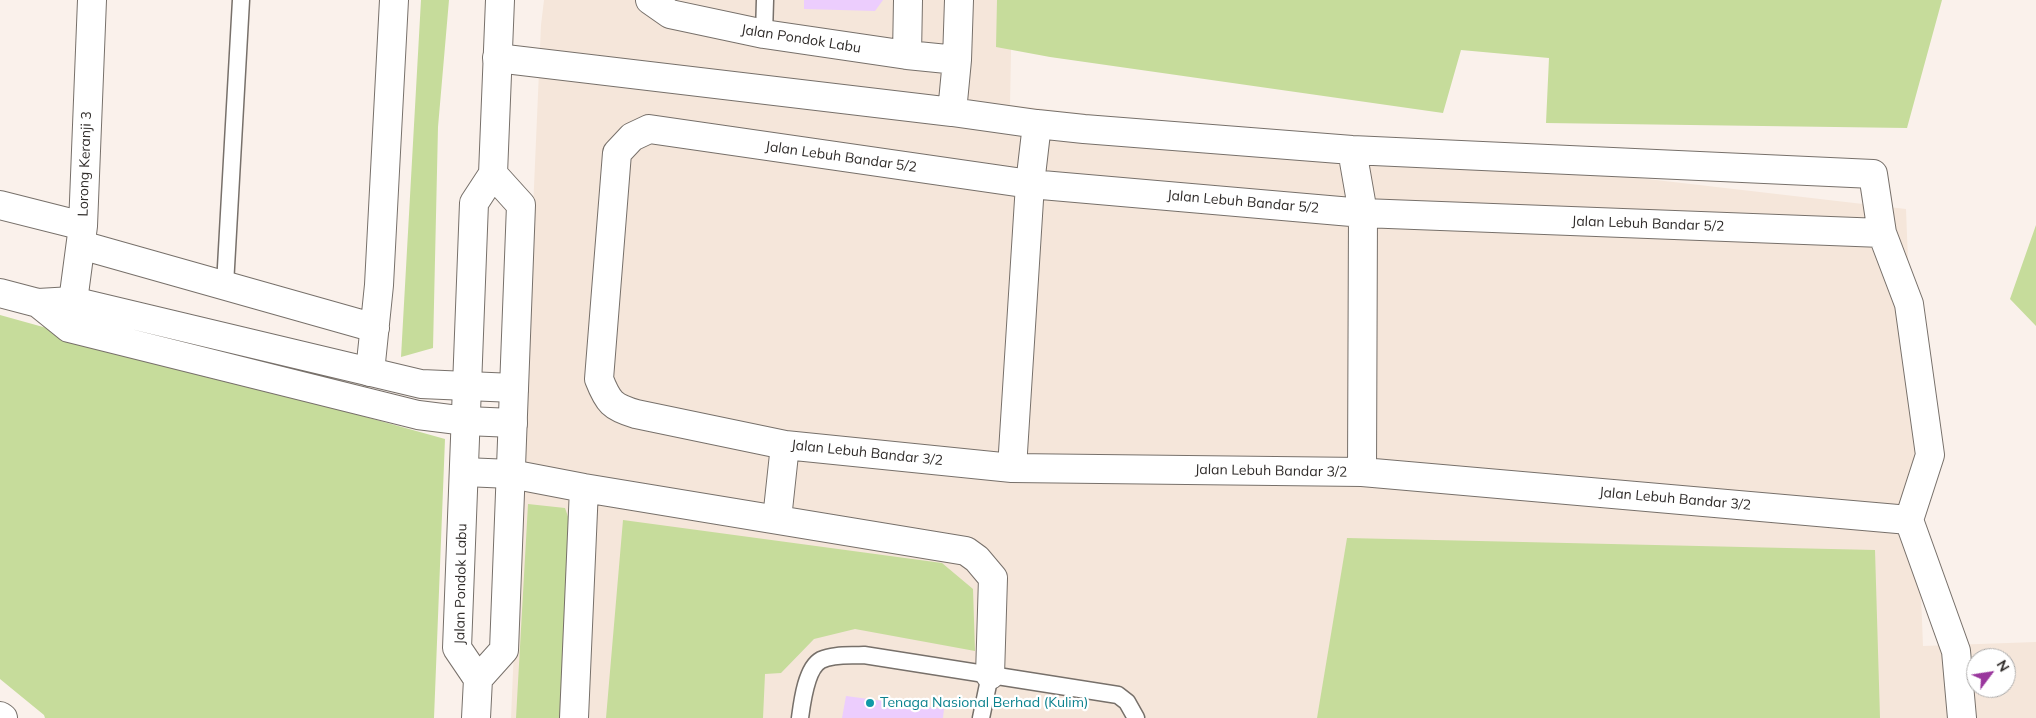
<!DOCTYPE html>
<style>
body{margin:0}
#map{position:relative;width:2036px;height:718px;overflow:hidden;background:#faf1eb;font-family:Mulish,sans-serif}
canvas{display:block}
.north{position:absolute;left:1966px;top:648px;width:50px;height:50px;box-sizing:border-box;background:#fff;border:1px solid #acabaa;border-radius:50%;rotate:59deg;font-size:14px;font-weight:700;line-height:20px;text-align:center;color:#302c2a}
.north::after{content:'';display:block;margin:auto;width:18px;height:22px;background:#9a379d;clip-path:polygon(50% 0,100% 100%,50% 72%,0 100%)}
</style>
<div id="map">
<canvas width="2036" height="718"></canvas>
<div class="north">N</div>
</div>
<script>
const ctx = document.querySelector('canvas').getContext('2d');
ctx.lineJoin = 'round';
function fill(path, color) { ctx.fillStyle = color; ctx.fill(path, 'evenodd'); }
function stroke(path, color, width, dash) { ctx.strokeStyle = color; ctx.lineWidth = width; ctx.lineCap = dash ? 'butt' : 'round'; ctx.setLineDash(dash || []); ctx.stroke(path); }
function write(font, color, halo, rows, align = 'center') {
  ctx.font = font + ' Mulish,sans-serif'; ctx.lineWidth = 4.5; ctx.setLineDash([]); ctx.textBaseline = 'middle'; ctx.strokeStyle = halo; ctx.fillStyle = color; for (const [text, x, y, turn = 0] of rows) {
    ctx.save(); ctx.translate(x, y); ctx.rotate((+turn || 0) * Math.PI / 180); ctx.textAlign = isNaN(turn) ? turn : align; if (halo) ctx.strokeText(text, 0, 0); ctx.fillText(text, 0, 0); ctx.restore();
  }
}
fill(new Path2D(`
 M544,0H1012L1010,105L1906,209L1923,646L2036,642V718H511L541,25ZM1976,658H2006V688H1976Z`), '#f5e6da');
fill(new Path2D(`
 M421,0H449L438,127L433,348L401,357Z
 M997,0H1942L1907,128L1546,123L1549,58L1461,50L1443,113L1050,57L996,47Z
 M2036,225V326L2010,299Z
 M0,315L445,439L434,718H45L44,715L0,679Z
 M528,504L565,508L575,537L563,718H516Z
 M623,520L942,563L973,589L975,651L855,629L814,639L781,673L765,674L763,718H606Z
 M1347,538L1875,550L1880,718H1317Z`), '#c6dc9b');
fill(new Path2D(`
 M804,0H883L875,11L804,9Z
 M846,696L944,709L943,718H842Z`), '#eccdfd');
const service = new Path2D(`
 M764,34L765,0
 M225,285L241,0
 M800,718C802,703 806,668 821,660C834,654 850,656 864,655L1118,695L1127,702L1136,718
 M981,718L990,675`);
const minor = new Path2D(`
 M650,0L670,14L764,34L907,55L957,60
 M907,55L908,0
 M497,58L952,112L1037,124L1084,129L1352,150L1873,174L1882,233L1909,304L1930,455L1909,520
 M952,112L957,60L959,0
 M1352,150L1363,213L1362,472
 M0,205L83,226
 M1882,233L1363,213L1030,184L649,129L632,137L617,153L599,379C608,402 612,407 636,414L785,445L1012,468L1362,472L1909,520
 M81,245L375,328
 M70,324L83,226L92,0
 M370,372L379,285L394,0
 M1012,468L1030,184L1037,124
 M464,472L511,474L584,488L966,551L977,559L993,578L990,675
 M777,519L785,445
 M1909,520L1956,651L1962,718
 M0,716L3,718
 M574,718L584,488`);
const tertiary = new Path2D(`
 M0,293L38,303L73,301L421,384L514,388
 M38,303L69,328L418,415L466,421L513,423`);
const secondary = new Path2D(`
 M478,679L457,648L474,203L493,174L500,0
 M478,679L504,650L521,205L493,174
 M476,718L478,679`);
stroke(service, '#77706a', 19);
stroke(minor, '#77706a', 30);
stroke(tertiary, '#77706a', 30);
stroke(secondary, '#77706a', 30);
stroke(service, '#fff', 16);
stroke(minor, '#fff', 28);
stroke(tertiary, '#fff', 28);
stroke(secondary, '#fff', 28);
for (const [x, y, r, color] of [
 [870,703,5,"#0f9aa8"]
]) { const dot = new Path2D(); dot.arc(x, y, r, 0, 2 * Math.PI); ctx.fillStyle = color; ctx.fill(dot); stroke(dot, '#fff', 2); }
write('14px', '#302c2a', '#fff', [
 ["Jalan Pondok Labu",801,39,9],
 ["Jalan Lebuh Bandar 5/2",841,157,8],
 ["Lorong Keranji 3",85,164,-88],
 ["Jalan Lebuh Bandar 5/2",1243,202,5],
 ["Jalan Lebuh Bandar 5/2",1648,224,2],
 ["Jalan Lebuh Bandar 3/2",867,453,6],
 ["Jalan Lebuh Bandar 3/2",1271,471,1],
 ["Jalan Lebuh Bandar 3/2",1675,499,5],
 ["Jalan Pondok Labu",461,584,-89]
]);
write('14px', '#0d838f', '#fff', [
 ["Tenaga Nasional Berhad (Kulim)",880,703]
], 'left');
</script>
